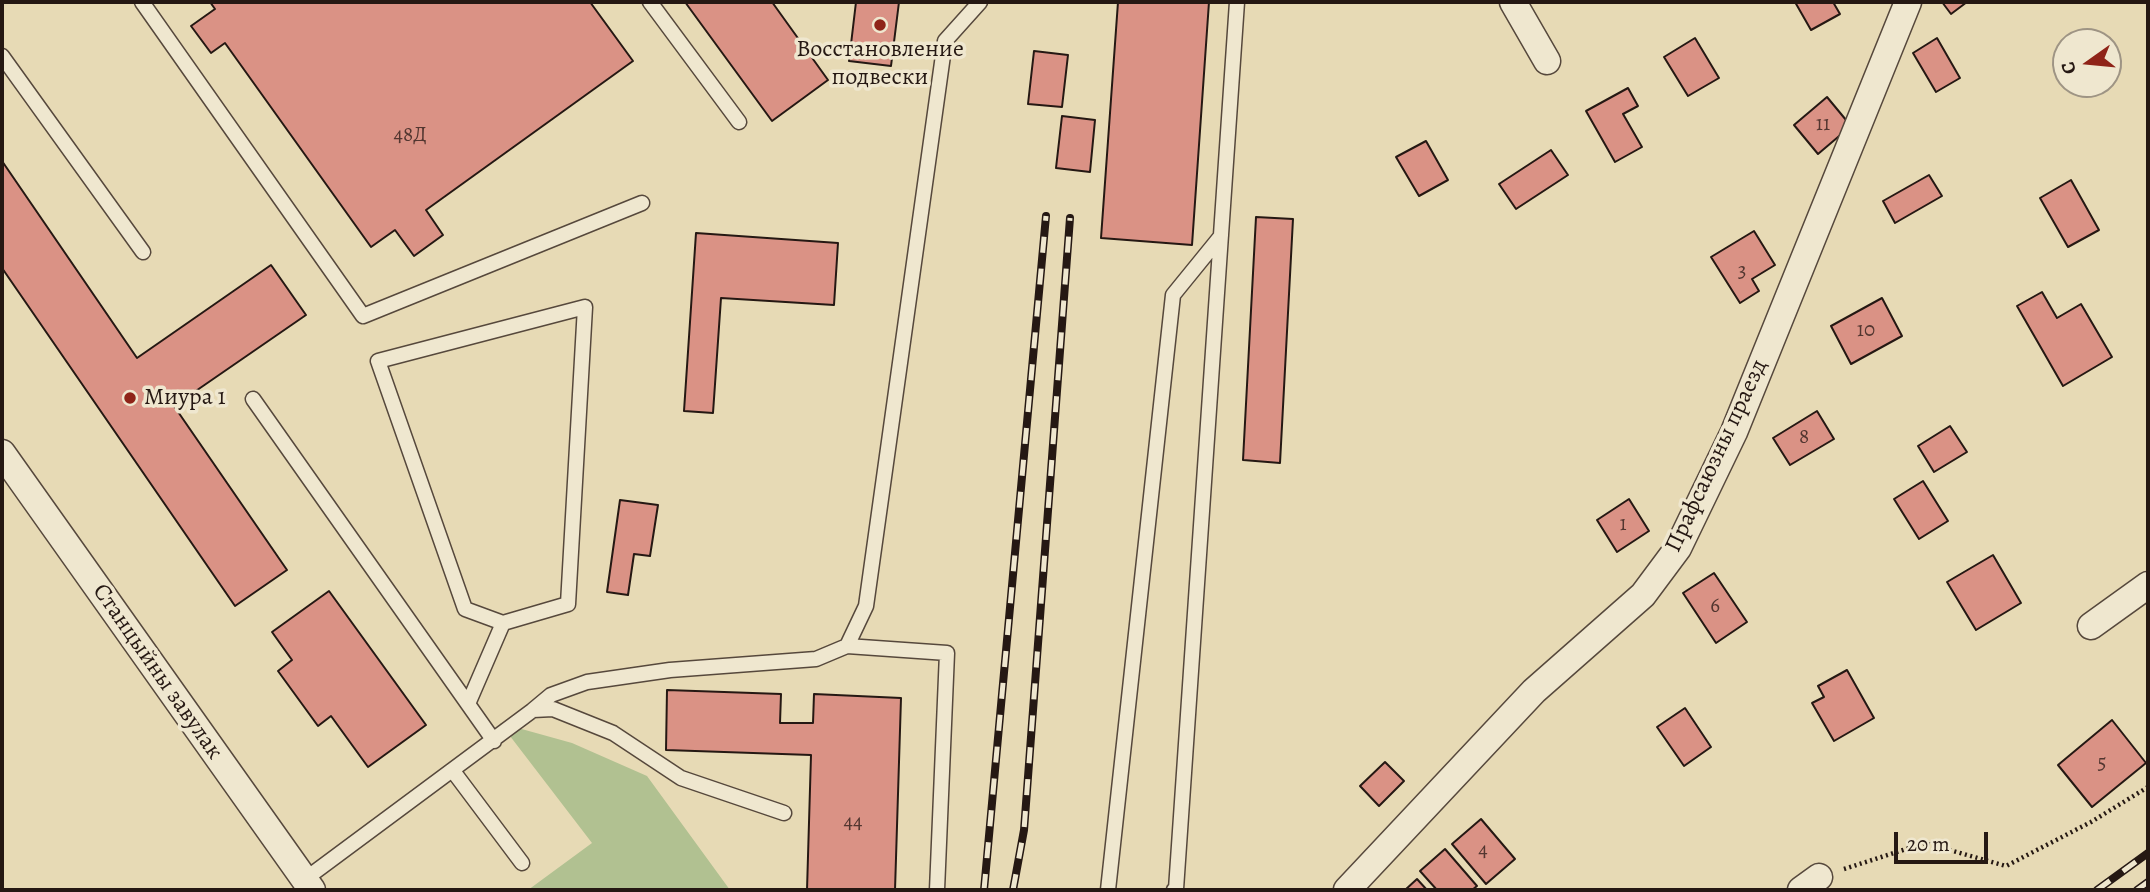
<!DOCTYPE html>
<meta charset="utf-8">
<style>
body{margin:0}
#map{position:relative;width:2150px;height:892px;overflow:hidden;background:#e7dab5;font-family:Alegreya,serif}
canvas{display:block}
.frame{position:absolute;inset:0;border:4px solid #251813;pointer-events:none}
.north{position:absolute;left:2052px;top:28px;width:70px;height:70px;box-sizing:border-box;background:#efe7cf;border:2px solid #9e9484;border-radius:50%;rotate:255deg;font-size:19px;font-weight:700;line-height:28px;text-align:center;color:#251813}
.north::after{content:'';display:block;margin:auto;width:24px;height:32px;background:#8f2418;clip-path:polygon(50% 0,100% 100%,50% 72%,0 100%)}
.scale{position:absolute;left:1894px;top:832px;width:94px;height:32px;box-sizing:border-box;border:4px solid #251813;border-top:0;padding-left:9px;font-size:21px;line-height:24px;white-space:nowrap;color:#251813;-webkit-text-stroke:5px #efe7cf;paint-order:stroke}
</style>
<div id="map">
<canvas width="2150" height="892"></canvas>
<div class="frame"></div>
<div class="north">С</div>
<div class="scale">20 m</div>
</div>
<script>
const ctx = document.querySelector('canvas').getContext('2d');
ctx.lineJoin = 'round';
function fill(path, color) { ctx.fillStyle = color; ctx.fill(path, 'evenodd'); }
function stroke(path, color, width, dash) { ctx.strokeStyle = color; ctx.lineWidth = width; ctx.lineCap = dash ? 'butt' : 'round'; ctx.setLineDash(dash || []); ctx.stroke(path); }
function write(font, color, halo, rows, align = 'center') {
  ctx.font = font + ' Alegreya,serif'; ctx.lineWidth = 7; ctx.setLineDash([]); ctx.textBaseline = 'middle'; ctx.strokeStyle = halo; ctx.fillStyle = color; for (const [text, x, y, turn = 0] of rows) {
    ctx.save(); ctx.translate(x, y); ctx.rotate((+turn || 0) * Math.PI / 180); ctx.textAlign = isNaN(turn) ? turn : align; if (halo) ctx.strokeText(text, 0, 0); ctx.fillText(text, 0, 0); ctx.restore();
  }
}
fill(new Path2D(`
 M500,723L572,743L647,776L730,890H528L592,843Z`), '#b1c191');
const building = new Path2D(`
 M210,2H590L633,61L426,210L443,235L414,256L395,230L371,247L225,43L211,53L191,26L215,9Z
 M685,2H772L828,80L772,121Z
 M856,2H899L891,66L849,61Z
 M1118,2H1209L1192,245L1101,238Z
 M1795,2H1833L1840,14L1811,30Z
 M1942,2H1967L1951,14Z
 M1695,38L1719,78L1688,96L1664,57Z
 M1937,38L1960,78L1936,92L1913,53Z
 M1034,51L1068,55L1062,107L1028,104Z
 M1628,88L1638,106L1623,114L1642,147L1615,162L1586,111Z
 M1827,97L1851,126L1818,154L1794,125Z
 M1062,116L1095,120L1090,172L1056,168Z
 M1426,141L1448,180L1419,196L1396,157Z
 M1551,150L1568,175L1516,209L1499,184Z
 M2,161L137,358L271,265L306,315L174,406L287,570L235,606L2,268Z
 M1929,175L1942,196L1895,223L1883,201Z
 M2071,180L2099,230L2068,247L2040,198Z
 M1256,217L1293,219L1280,463L1243,460Z
 M1754,231L1775,265L1752,279L1759,291L1740,303L1711,257Z
 M696,233L838,243L834,305L721,298L713,413L684,411Z
 M2042,292L2057,318L2081,304L2112,357L2063,386L2017,306Z
 M1882,298L1902,336L1851,364L1831,326Z
 M1817,411L1834,439L1790,465L1773,438Z
 M1950,426L1967,452L1934,472L1918,446Z
 M1923,481L1948,521L1919,539L1894,499Z
 M1629,499L1649,531L1617,552L1597,520Z
 M620,500L658,505L650,556L634,554L628,595L607,592Z
 M1993,555L2021,603L1976,630L1947,582Z
 M1714,573L1747,622L1716,643L1683,593Z
 M329,591L426,725L368,767L331,716L318,726L278,671L292,660L272,632Z
 M1847,670L1874,718L1834,741L1812,703L1824,697L1818,686Z
 M667,690L781,694L780,723H813L814,694L901,698L895,890H807L811,755L666,750Z
 M1685,708L1711,747L1684,766L1657,727Z
 M2112,720L2146,763L2092,807L2058,765Z
 M1385,762L1404,781L1379,806L1360,786Z
 M1481,819L1515,859L1486,884L1452,844Z
 M1445,849L1477,886L1472,890H1437L1420,871Z
 M1417,879L1427,890H1405Z`);
fill(building, '#da9285');
stroke(building, '#251813', 2);
const service = new Path2D(`
 M142,2L363,316L642,203
 M650,2L739,122
 M2,56L143,252
 M253,399L494,741
 M847,646L947,653L937,890
 M468,704L503,623L568,604L585,307L378,361L465,609L503,623
 M533,710L551,695L587,682L670,670L816,659L847,646L866,606L945,41L980,2
 M453,771L522,863
 M304,880L533,710L553,709L613,733L681,778L784,813
 M1108,890L1173,295L1221,236
 M1174,890L1176,889L1237,2`);
const minor = new Path2D(`
 M1513,2L1547,61
 M2,453L312,890
 M2091,626L2148,585
 M1347,890L1534,691L1643,595L1678,548L1734,432L1908,2
 M1801,890L1819,877`);
stroke(service, '#56483c', 17);
stroke(minor, '#56483c', 29);
stroke(new Path2D(`
 M1844,869L1925,843L2006,866L2091,822L2148,787`), '#251813', 4.5, [2, 3.5]);
stroke(service, '#efe7cf', 14);
stroke(minor, '#efe7cf', 26);
const rail = new Path2D(`
 M984,890L1046,216
 M1013,890L1024,830L1070,218
 M2097,890L2148,853
 M2137,890L2148,882`);
stroke(rail, '#251813', 8);
stroke(rail, '#efe7cf', 5, [16]);
for (const [x, y, r, color] of [
 [880,25,7,"#8f2418"],
 [130,398,7,"#8f2418"]
]) { const dot = new Path2D(); dot.arc(x, y, r, 0, 2 * Math.PI); ctx.fillStyle = color; ctx.fill(dot); stroke(dot, '#efe7cf', 2.5); }
write('21px', '#523630', null, [
 ["11",1823,125],
 ["48Д",410,136],
 ["3",1742,272],
 ["10",1866,331],
 ["8",1804,438],
 ["1",1623,525],
 ["6",1715,607],
 ["5",2102,764],
 ["44",853,823],
 ["4",1483,851]
]);
write('24px', '#251813', '#efe7cf', [
 ["Восстановление",880,50],
 ["подвески",880,78],
 ["Миура 1",144,398,"left"]
]);
write('24px', '#251813', '#efe7cf', [
 ["Прафсаюзны праезд",1717,456,-65],
 ["Станцыйны завулак",157,672,55]
]);
</script>
